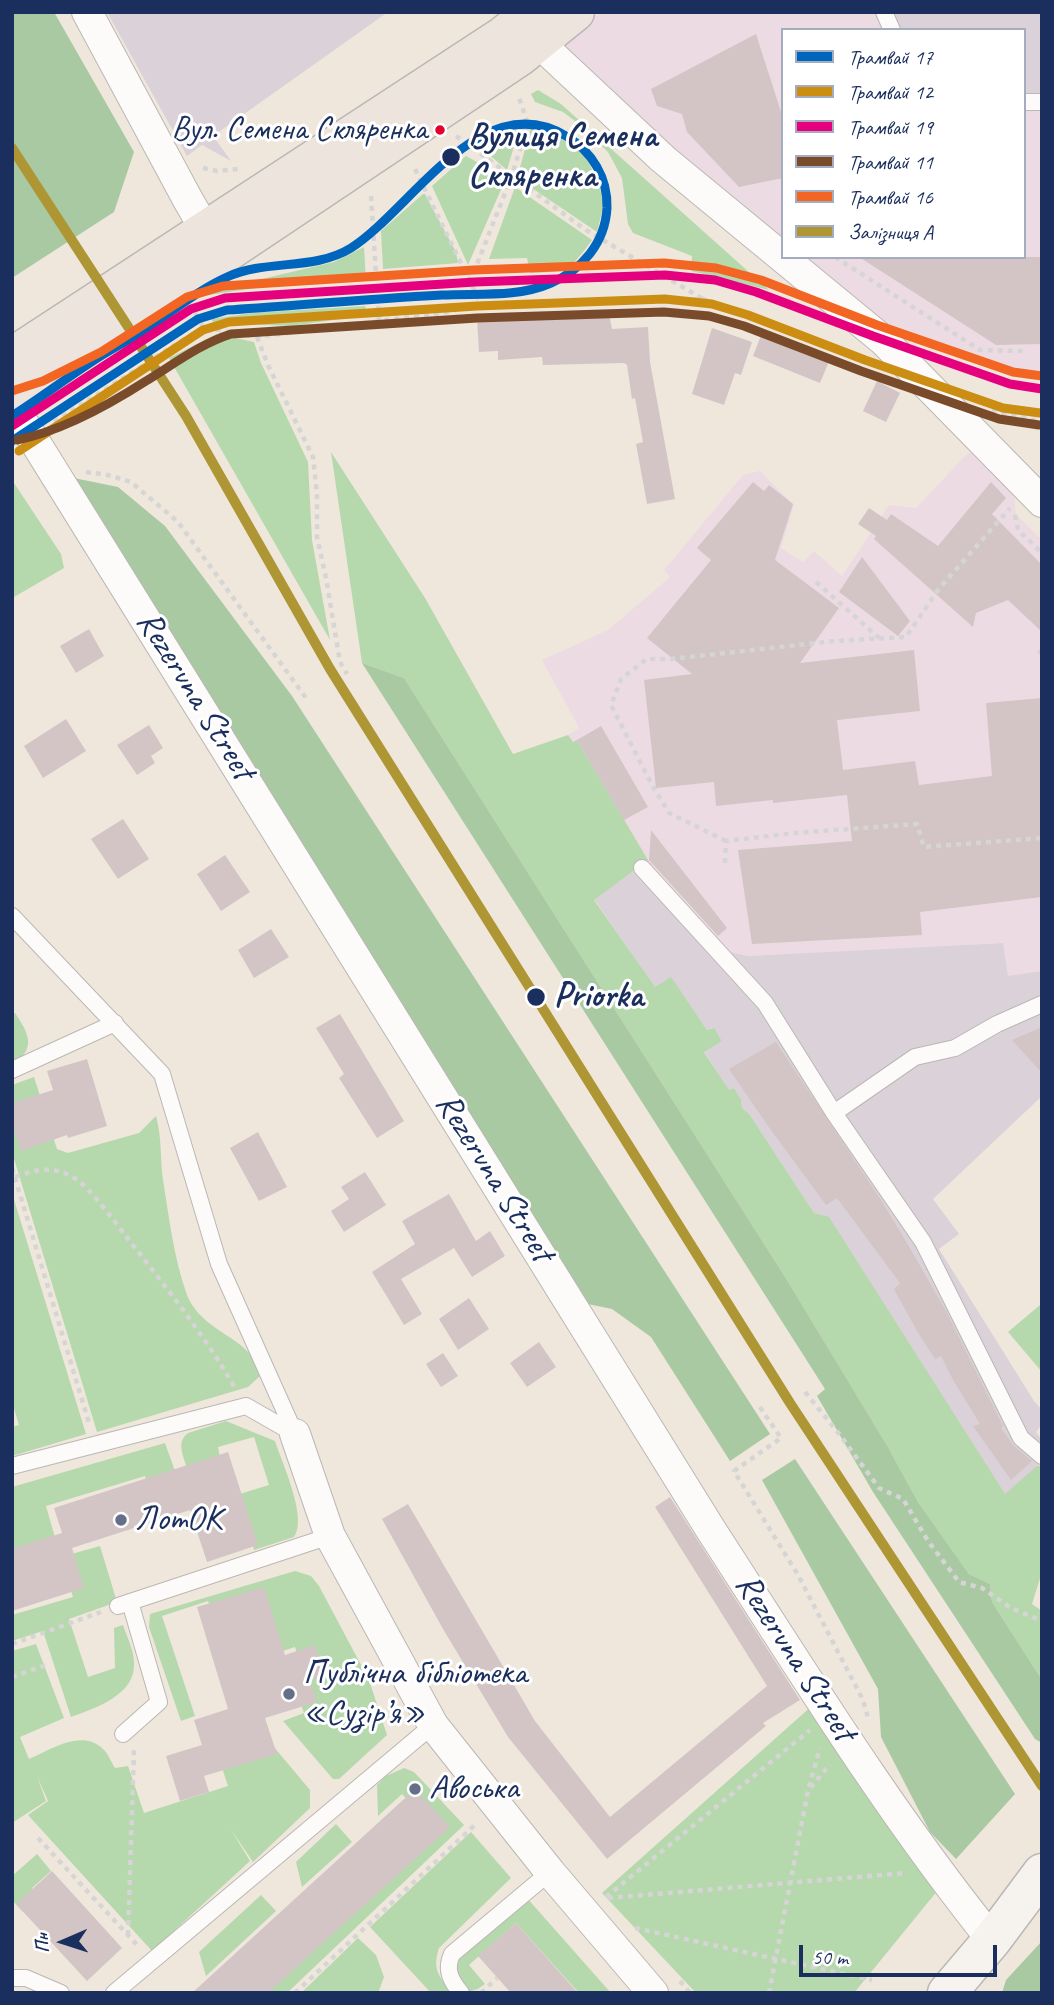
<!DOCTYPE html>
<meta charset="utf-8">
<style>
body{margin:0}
#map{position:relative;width:1054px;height:2005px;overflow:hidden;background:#efe7dc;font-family:Caveat,sans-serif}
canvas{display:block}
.frame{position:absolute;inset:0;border:14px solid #1b2f5e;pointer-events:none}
.legend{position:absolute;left:781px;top:28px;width:245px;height:231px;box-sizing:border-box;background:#fff;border:2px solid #a4acbf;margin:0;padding:9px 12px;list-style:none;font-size:21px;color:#1b2f5e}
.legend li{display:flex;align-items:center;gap:14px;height:35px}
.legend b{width:35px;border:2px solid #a4acbf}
.north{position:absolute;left:28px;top:1907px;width:70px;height:70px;-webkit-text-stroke:5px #fff;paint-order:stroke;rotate:267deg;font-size:19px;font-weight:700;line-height:28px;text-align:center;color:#1b2f5e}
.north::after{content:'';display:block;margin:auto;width:24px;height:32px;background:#1b2f5e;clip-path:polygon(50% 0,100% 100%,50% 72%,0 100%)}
.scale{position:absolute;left:799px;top:1945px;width:198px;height:32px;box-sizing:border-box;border:4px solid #1b2f5e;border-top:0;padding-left:9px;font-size:21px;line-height:24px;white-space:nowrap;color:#1b2f5e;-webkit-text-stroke:5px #fff;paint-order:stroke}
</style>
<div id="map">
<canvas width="1054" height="2005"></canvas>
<div class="frame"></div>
<ul class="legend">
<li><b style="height:9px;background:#0065bd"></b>Трамвай 17</li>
<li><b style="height:9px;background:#cb8e13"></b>Трамвай 12</li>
<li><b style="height:9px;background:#e5007d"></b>Трамвай 19</li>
<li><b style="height:9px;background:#7a4b2a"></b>Трамвай 11</li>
<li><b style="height:9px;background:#f26522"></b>Трамвай 16</li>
<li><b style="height:9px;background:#af9634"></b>Залізниця A</li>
</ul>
<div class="north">Пн</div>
<div class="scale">50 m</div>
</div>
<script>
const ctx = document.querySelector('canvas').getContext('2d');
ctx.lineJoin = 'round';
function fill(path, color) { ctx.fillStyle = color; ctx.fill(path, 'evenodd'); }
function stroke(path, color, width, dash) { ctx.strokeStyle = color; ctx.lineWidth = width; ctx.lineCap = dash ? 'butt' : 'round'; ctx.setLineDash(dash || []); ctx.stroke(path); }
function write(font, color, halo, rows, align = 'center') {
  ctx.font = font + ' Caveat,sans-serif'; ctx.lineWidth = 6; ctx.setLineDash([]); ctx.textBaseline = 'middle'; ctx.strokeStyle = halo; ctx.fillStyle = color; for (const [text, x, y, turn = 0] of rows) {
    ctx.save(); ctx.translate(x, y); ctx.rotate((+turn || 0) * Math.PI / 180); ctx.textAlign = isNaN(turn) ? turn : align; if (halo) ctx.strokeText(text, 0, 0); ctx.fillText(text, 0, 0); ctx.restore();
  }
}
fill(new Path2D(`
 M602,12H892L900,30H783V238L653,132L560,43Z
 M1024,93H1042V374L1005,370L903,336L806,257H1024Z
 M978,446L1013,487L1016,514L1042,540V971L1008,977L1003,943L748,956L721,950L712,942L648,860L573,743L568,735L579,728L542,660L608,630L670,577L664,570L743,475L760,471L794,505L781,548L803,562L814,551L842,576L889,505L916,508L962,459Z`), '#eddbe4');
fill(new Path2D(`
 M107,12H388L213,136L231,161L202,145L187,156Z
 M892,12H1042V93H1024V30H900Z
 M648,860L712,942L721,950L748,956L1003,943L1008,976L1042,971V1096L933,1199L959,1234L939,1249L1034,1401L1042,1410V1424L1036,1432L1042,1440V1463L1005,1495L829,1218L814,1213L750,1115L742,1108L741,1099L734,1088L729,1091L704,1051L722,1041L713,1028L707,1030L671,978L655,988L594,899Z`), '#dbd1d8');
fill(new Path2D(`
 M538,90L561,104L769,290L691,271L692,256L633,233L628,224L622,178L608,152L579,124L563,112L535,102L531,94Z
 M531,128L555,134L584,154L597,179L604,203L597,232L517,178Z
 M519,130L507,170L479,146L505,132Z
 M466,156L506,178L468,265L432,186Z
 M515,187L592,240C569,271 568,272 530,273L527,258L489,259Z
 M423,194H425L456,252L458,263L383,269L381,231Z
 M364,247L366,281L281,284L203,296L202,293L334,262Z
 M365,306L367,313L362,316L291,326L213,323L212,319L251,313Z
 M217,334L254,342L261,363L308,462L312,540L330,640L169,358Z
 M331,452L425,598L513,754L568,735L573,742L577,740L648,860L594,900L655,987L671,977L707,1030L714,1028L722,1041L704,1052L729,1090L734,1088L741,1099L742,1108L750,1115L814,1213L829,1217L1005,1494L1037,1466H1042V1572L1032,1604L1042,1611V1680L992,1602L990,1584L969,1574L918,1502L888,1447L787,1280L404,678L362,663Z
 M12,480L61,554L64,568L14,597Z
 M15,1013C29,1034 37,1048 12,1065V1015Z
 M34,1077L57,1149L68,1153L139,1133L156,1116C162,1137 160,1158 163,1180C169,1217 174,1259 187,1295C203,1335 255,1337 260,1376L248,1387L97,1432L12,1152V1085Z
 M12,1193L86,1434L12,1456V1427L19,1425L12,1402Z
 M1040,1305L1042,1307V1372L1008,1332Z
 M226,1421L275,1441C282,1463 308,1518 294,1537L254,1550L248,1529L230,1497L269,1485L254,1437L218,1447L220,1458L187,1468C183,1455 176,1442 188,1433Z
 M165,1443L175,1471L146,1480L145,1476L46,1506L56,1541L15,1553L12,1543V1487Z
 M100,1546L117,1602L69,1619L88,1677L115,1668L114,1628L123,1625C127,1637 134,1650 134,1663C136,1695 95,1708 71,1717L43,1631L12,1641V1615L73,1597L61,1557Z
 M295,1571L311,1576L319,1586L369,1680L387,1735L339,1779H333L283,1721L304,1713L296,1691L307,1686L295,1647L231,1668L208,1601L162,1616L195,1716L181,1721L149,1627L150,1614Z
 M36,1644L64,1718L20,1737L29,1759C50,1750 82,1728 103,1749C108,1753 111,1762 115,1768L128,1766L144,1813L228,1786L214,1743L258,1728L310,1790V1808L253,1862L230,1828L250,1861L152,1951L28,1815L48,1801L37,1776L46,1801L12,1823V1651Z
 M814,1704L938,1890L854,1993H696L602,1893Z
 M404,1768L414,1772L464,1825L287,1993H264L437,1832L402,1794L378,1816L377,1785L386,1776Z
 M336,1824L352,1842L302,1887L296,1862Z
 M471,1832L511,1878L439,1948C432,1970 439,1976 452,1993H431L370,1927Z
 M37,1854L51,1871L32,1888L40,1897L23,1912L12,1900V1876Z
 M261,1895L276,1911L206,1976L199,1952Z
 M527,1898L611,1993H579L516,1923L469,1965L485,1984L478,1989L467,1992L454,1968L458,1956Z
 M358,1938L376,1955L384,1977L378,1993H301Z`), '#b6d8ad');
fill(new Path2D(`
 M12,12H54L134,152L114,212L12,278Z
 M69,477L118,487L165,526L292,696L770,1434L730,1461L651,1337L612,1309L588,1304Z
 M362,663L404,678L787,1280L888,1447L918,1502L969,1574L990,1584L992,1602L1042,1680V1743L1035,1739L873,1492L817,1396L825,1389Z
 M795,1459L1015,1794L956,1859L930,1832L881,1737L878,1689L762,1480Z
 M1042,1941V1993H1002L1006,1980Z`), '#a8c9a2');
fill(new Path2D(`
 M756,34L783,118V178L739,187L687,132L682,114L657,106L651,89Z
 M859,257H1042V344L996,345Z
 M609,314L612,329L648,327L650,362L675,499L647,504L636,444L643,442L635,398L632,399L627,365L624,363L543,365L542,357L498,360V351L479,352L477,318Z
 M712,328L752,342L741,375L735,373L724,405L692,394Z
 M762,333L830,359L820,383L753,356Z
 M877,381L900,393L886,422L863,411Z
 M753,482L764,491L769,485L793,504L775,560L839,608L800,663L914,650L920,711L837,720L843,770L915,761L919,785L992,776L986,703L1042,698V897L920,912L922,935L752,944L738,850L852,841L847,795L773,803V800L716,806L714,782L656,788L644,680L692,674L647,638L711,560L697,548Z
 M991,482L1006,498L992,514L1042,565V632L1008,600L976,613L973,627L874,539L876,536L858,524L869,508L887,520L891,514L938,546Z
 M862,557L910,621L898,636L839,592Z
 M89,629L104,656L76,673L60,646Z
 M66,719L86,751L43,778L24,746Z
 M149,725L163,748L151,756L155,763L137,775L117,745Z
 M601,726L648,807L624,820L577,740Z
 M123,819L149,859L118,879L91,839Z
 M651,830L727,928L718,936L649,860Z
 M225,855L250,892L221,911L197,874Z
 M271,929L289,957L254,978L238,950Z
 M340,1014L404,1121L377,1138L339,1078L344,1074L316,1028Z
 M1042,1027V1073L1012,1040Z
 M776,1042L881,1200L911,1250L946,1311L1003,1426L1001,1428L1014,1446L1032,1461L1011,1480L973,1426L980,1424L953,1380L941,1356L935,1359L917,1331L894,1289L900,1283L837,1198L826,1205L768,1126L729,1069Z
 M87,1059L107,1126L68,1138L67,1135L21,1151L12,1125V1103L53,1090L47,1071Z
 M258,1132L287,1187L259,1201L230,1148Z
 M365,1172L386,1205L344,1232L331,1211L349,1199L341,1187Z
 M449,1194L476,1241L490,1231L505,1256L472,1277L454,1248L401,1279L422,1314L404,1325L372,1272L415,1244L402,1221Z
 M469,1298L489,1329L458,1350L439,1319Z
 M539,1342L556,1367L527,1387L510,1363Z
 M443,1353L458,1376L441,1387L426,1364Z
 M228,1452L258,1545L207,1562L190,1510L72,1548L84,1588L12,1611V1549L62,1533L54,1508Z
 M670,1497L800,1700L763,1723L766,1726L607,1859L508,1737L443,1629L382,1519L408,1504L535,1721L610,1817L767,1686L655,1507Z
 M264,1587L285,1655L315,1645L324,1675L310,1680L317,1702L265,1718L277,1754L204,1776L209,1792L180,1801L166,1756L202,1745L194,1720L228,1709L197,1607Z
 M415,1789L450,1827L268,1993H192Z
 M52,1871L122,1948L87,1981L16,1904Z
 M516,1923L578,1993H511L478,1956Z`), '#d3c5c6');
const lane = new Path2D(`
 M884,12L892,30
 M1024,102H1042
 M642,868L765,1003L834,1113L923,1242L1021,1438L1042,1456
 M12,916L162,1074L219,1264L295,1434
 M12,1070L115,1023
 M834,1113L915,1057L955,1048L997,1024L1042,1004
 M12,1466L246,1406L295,1434
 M118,1606L330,1536
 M123,1734L159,1702L130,1602
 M12,1978H26L61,1993
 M114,1993L433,1725
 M461,1993C450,1980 445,1969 452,1954L550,1872`);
const street = new Path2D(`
 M87,12L188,200L206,231
 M525,27L553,56L663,159L884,341L1042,502
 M12,405L711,1530C801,1669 888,1811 992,1940
 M295,1434L330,1536L433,1725L550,1872L653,1993`);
const secondary = new Path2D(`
 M947,1993L992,1940L1042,1873`);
const primary = new Path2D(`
 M12,357L503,36L532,12
 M12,396L519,57L575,12`);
stroke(lane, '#bab7b4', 18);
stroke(street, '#bab7b4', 32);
stroke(secondary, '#bab7b4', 41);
stroke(primary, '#bab7b4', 41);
stroke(new Path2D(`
 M456,136L586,230L703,299
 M203,168L217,171L238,169
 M415,169L481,304
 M371,196L379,321
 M835,257L980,350L1023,351
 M470,282L511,178L528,124L518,95
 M195,313L203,327
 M257,337L268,365L313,457L317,494V537L326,578L340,662L347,674
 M992,410L1042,422
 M54,422L203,327L257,337L442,313L481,304L552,301L703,299L860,359
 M86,472L108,475L131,482L178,522L306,698
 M1015,515L1018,530L1042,553
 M816,582L879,638
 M1038,651L1042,653
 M726,841L669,813L652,785L611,705L621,679L647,659H671L834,641L906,637L938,590L1010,508
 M725,863L726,841L794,833L917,824L924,847L1042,838
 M12,1168L90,1426
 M15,1177C38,1169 53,1165 76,1179C88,1186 116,1223 125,1235C164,1285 204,1334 235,1388
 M805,1392L840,1435L879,1488L903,1499L928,1541L959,1582L982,1588L1011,1608L1042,1621
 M760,1407L781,1438L734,1471L798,1575L863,1700L868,1718
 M12,1644L101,1612
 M12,1677L49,1664
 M809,1787L820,1748
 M38,1838L139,1947
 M606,1897L810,1730
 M608,1898L906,1873
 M635,1928L872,1980
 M128,1935L134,1750
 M680,1981L690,1993
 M295,1993L477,1823
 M481,1993L497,1978
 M769,1993L808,1791L830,1764`), '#d6d5d5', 4.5, [5, 5]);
stroke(lane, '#fdfbfa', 16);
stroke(street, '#fdfbfa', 30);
stroke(secondary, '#f6f3ef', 38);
stroke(primary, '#ede5dd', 38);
stroke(new Path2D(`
 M12,148L186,416L330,669L790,1403L1042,1786`), '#af9634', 10);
stroke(new Path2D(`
 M12,416C42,397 69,376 99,357C115,347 133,338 149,327C175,310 198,290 227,277C266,259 314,271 351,248C411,210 481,85 566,136C592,151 608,178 607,208C605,243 582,270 551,283C517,298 478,293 442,295C370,299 299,305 227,310L198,319L12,441`), '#0065bd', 9);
stroke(new Path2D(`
 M19,451L203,330L229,322L477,306L665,299L712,304L748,315L865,360L1003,408L1040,413`), '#cb8e13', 9);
stroke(new Path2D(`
 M12,426L191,309L225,298L475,282L665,275L715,280L756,292L873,336L1010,384L1042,389`), '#e5007d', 9);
stroke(new Path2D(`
 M17,440C62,431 107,406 146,381C174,364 200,344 231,334L477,318L664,312L709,316L744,326L861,371L999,419L1039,425`), '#7a4b2a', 9);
stroke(new Path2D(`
 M12,391L43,381L101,352L187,297L223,286L474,270L664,263L716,268L761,280L877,325L1013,372L1042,376`), '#f26522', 9);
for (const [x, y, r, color] of [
 [440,130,6,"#e4002b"],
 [451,157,10,"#1b2f5e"],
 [536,997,10,"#1b2f5e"],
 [121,1520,7,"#656f8a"],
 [289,1694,7,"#656f8a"],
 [415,1789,7,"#656f8a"]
]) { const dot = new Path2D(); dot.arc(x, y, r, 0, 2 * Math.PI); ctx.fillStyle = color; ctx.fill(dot); stroke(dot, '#fff', 2.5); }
write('33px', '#1b2f5e', '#fff', [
 ["Вул. Семена Скляренка",427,130]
], 'right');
write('bold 35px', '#1b2f5e', '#fff', [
 ["Вулиця Семена",468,137],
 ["Скляренка",468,177],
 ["Priorka",554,997]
], 'left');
write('35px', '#1b2f5e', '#fff', [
 ["Rezervna Street",195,696,58],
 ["Rezervna Street",494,1178,58],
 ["Rezervna Street",795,1658,57]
]);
write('35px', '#1b2f5e', '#fff', [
 ["ЛотОК",135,1520],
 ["Публічна бібліотека",303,1674],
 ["«Сузір’я»",303,1714],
 ["Авоська",429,1789]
], 'left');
</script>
